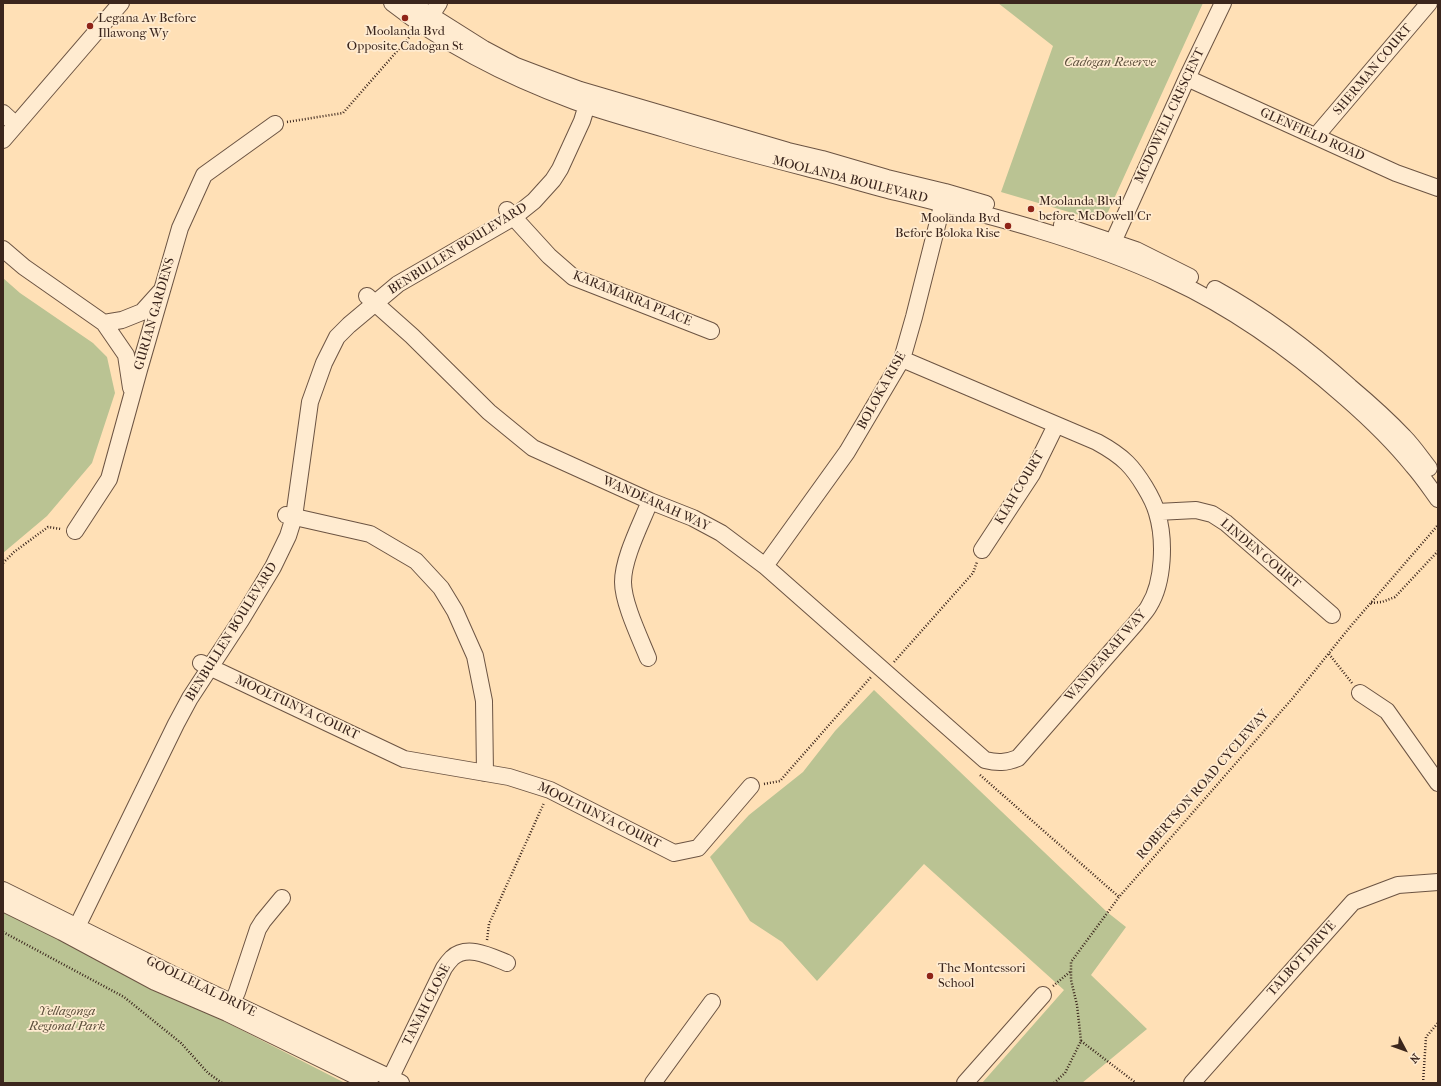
<!DOCTYPE html>
<style>
body{margin:0}
#map{position:relative;width:1441px;height:1086px;overflow:hidden;background:#ffe0b6;font-family:"IM FELL French Canon",serif}
canvas{display:block}
.frame{position:absolute;inset:0;border:4px solid #3b261d;pointer-events:none}
.north{position:absolute;left:1385px;top:1030px;width:40px;height:40px;-webkit-text-stroke:3px #ffebd0;paint-order:stroke;rotate:131deg;font-size:11px;font-weight:700;line-height:16px;text-align:center;color:#3b261d}
.north::after{content:'';display:block;margin:auto;width:14px;height:18px;background:#3b261d;clip-path:polygon(50% 0,100% 100%,50% 72%,0 100%)}
</style>
<div id="map">
<canvas width="1441" height="1086"></canvas>
<div class="frame"></div>
<div class="north">N</div>
</div>
<script>
const ctx = document.querySelector('canvas').getContext('2d');
ctx.lineJoin = 'round';
function fill(path, color) { ctx.fillStyle = color; ctx.fill(path, 'evenodd'); }
function stroke(path, color, width, dash) { ctx.strokeStyle = color; ctx.lineWidth = width; ctx.lineCap = dash ? 'butt' : 'round'; ctx.setLineDash(dash || []); ctx.stroke(path); }
function write(font, color, halo, rows, align = 'center') {
  ctx.font = font + ' "IM FELL French Canon",serif'; ctx.lineWidth = 3.5; ctx.setLineDash([]); ctx.textBaseline = 'middle'; ctx.strokeStyle = halo; ctx.fillStyle = color; for (const [text, x, y, turn = 0] of rows) {
    ctx.save(); ctx.translate(x, y); ctx.rotate((+turn || 0) * Math.PI / 180); ctx.textAlign = isNaN(turn) ? turn : align; if (halo) ctx.strokeText(text, 0, 0); ctx.fillText(text, 0, 0); ctx.restore();
  }
}
fill(new Path2D(`
 M998,3H1203L1108,212L1096,220L1001,192L1053,46Z
 M3,278L20,293L93,343L107,357L115,393L92,463L47,516L3,553Z
 M874,690L1107,912L1126,927L1091,975L1147,1029L1082,1083H982L1064,990L924,864L817,981L782,942L750,921L710,857L749,815L803,772L835,731Z
 M3,908L345,1083H3Z`), '#bac393');
const minor = new Path2D(`
 M392,3C447,46 509,77 574,101C604,112 635,120 665,129C716,145 768,158 819,171C842,177 865,184 888,190C984,214 1080,237 1170,279C1235,309 1293,351 1346,398C1370,419 1393,441 1413,466C1422,476 1430,488 1438,499
 M411,3L484,49L516,66L545,77L580,90L788,151L822,159L887,178L945,192L986,204
 M425,25L439,3
 M1187,78L1396,173L1438,188
 M3,113L16,125
 M1316,136L1429,3
 M3,140L121,3
 M507,210L549,256L573,277L711,331
 M1062,225L1136,250L1190,277
 M3,249L24,267L104,323L126,355L131,388
 M1109,251L1187,78L1223,3
 M1215,289C1264,316 1308,349 1350,387C1369,403 1387,419 1404,437C1413,446 1421,458 1429,468
 M367,296L412,336L489,412L533,448L650,501L693,518L721,533L765,566L985,760C997,763 1006,763 1018,758L1136,623C1140,617 1146,612 1149,606C1164,582 1165,539 1157,513C1153,498 1138,474 1127,463C1118,454 1108,448 1097,442L902,359
 M104,323L122,320L142,312L160,292
 M1157,512L1196,510L1212,514L1226,523L1332,615
 M286,515L370,534L416,561L441,588L455,611L475,656L484,701L485,773
 M75,531L109,479L139,370L180,228L204,175L275,124
 M982,550L1032,474L1056,425
 M765,566L847,452L902,359L914,317L945,194
 M648,658C640,638 623,603 623,582C623,558 641,524 650,501
 M201,663L404,759L509,777L550,790L674,853L698,848L751,786
 M1360,693L1387,711L1438,783
 M3,890L176,976L401,1083
 M3,903L62,932L155,982L227,1013L370,1083
 M72,937L176,724L190,698L241,620L273,567L288,536L294,517L310,402L324,363L337,337L349,325L398,284L514,217L534,201L553,180L560,169L582,121L590,95
 M228,1011L237,992L258,929L263,921L282,898
 M388,1083L444,968C446,965 449,961 452,958C467,944 490,956 507,963
 M653,1083L712,1002
 M965,1083L1043,995
 M1192,1083L1353,902L1398,885L1438,882`);
stroke(minor, '#6c5443', 18);
stroke(new Path2D(`
 M287,122L343,113L412,34
 M3,563L14,552L48,527L61,529
 M1371,603L1382,602L1395,597L1438,551
 M1329,654L1352,683
 M894,662L973,573L977,562
 M980,775L1119,897
 M764,784L780,781L871,677
 M3,932L124,997L181,1043L208,1073L222,1083
 M487,940L489,924L544,803
 M1053,986L1071,971
 M1081,1041L1136,1083
 M1054,1083L1065,1073L1081,1041L1077,1005L1071,980V962L1119,897L1292,699L1350,627L1438,525
 M1423,1083L1426,1037L1438,1023`), '#3b261d', 2.5, [1, 2]);
stroke(minor, '#ffebd0', 16);
for (const [x, y, r, color] of [
 [405,18,4,"#8f2418"],
 [90,26,4,"#8f2418"],
 [1031,209,4,"#8f2418"],
 [1008,226,4,"#8f2418"],
 [930,976,4,"#8f2418"]
]) { const dot = new Path2D(); dot.arc(x, y, r, 0, 2 * Math.PI); ctx.fillStyle = color; ctx.fill(dot); stroke(dot, '#ffebd0', 1.5); }
write('13px', '#3b261d', '#ffebd0', [
 ["Legana Av Before",98,19],
 ["Illawong Wy",98,34],
 ["Moolanda Bvd",405,32,"center"],
 ["Opposite Cadogan St",405,47,"center"],
 ["Moolanda Blvd",1039,202],
 ["before McDowell Cr",1039,217],
 ["Moolanda Bvd",1000,219,"right"],
 ["Before Boloka Rise",1000,234,"right"],
 ["The Montessori",938,969],
 ["School",938,984]
], 'left');
write('italic 13px', '#5b4d3a', '#ffebd0', [
 ["Cadogan Reserve",1110,63],
 ["Yellagonga",67,1012],
 ["Regional Park",67,1027]
]);
write('13px', '#3b261d', '#ffebd0', [
 ["SHERMAN COURT",1373,70,-50],
 ["MCDOWELL CRESCENT",1170,116,-65],
 ["GLENFIELD ROAD",1312,135,24],
 ["MOOLANDA BOULEVARD",850,180,14],
 ["BENBULLEN BOULEVARD",458,249,-32],
 ["KARAMARRA PLACE",632,299,22],
 ["GURIAN GARDENS",155,314,-74],
 ["BOLOKA RISE",882,391,-61],
 ["KIAH COURT",1020,488,-59],
 ["WANDEARAH WAY",656,504,24],
 ["LINDEN COURT",1260,554,40],
 ["BENBULLEN BOULEVARD",232,632,-58],
 ["WANDEARAH WAY",1106,656,-49],
 ["MOOLTUNYA COURT",297,708,25],
 ["ROBERTSON ROAD CYCLEWAY",1203,785,-49],
 ["MOOLTUNYA COURT",599,816,26],
 ["TALBOT DRIVE",1302,959,-48],
 ["GOOLLELAL DRIVE",201,987,26],
 ["TANAH CLOSE",427,1005,-63]
]);
</script>
